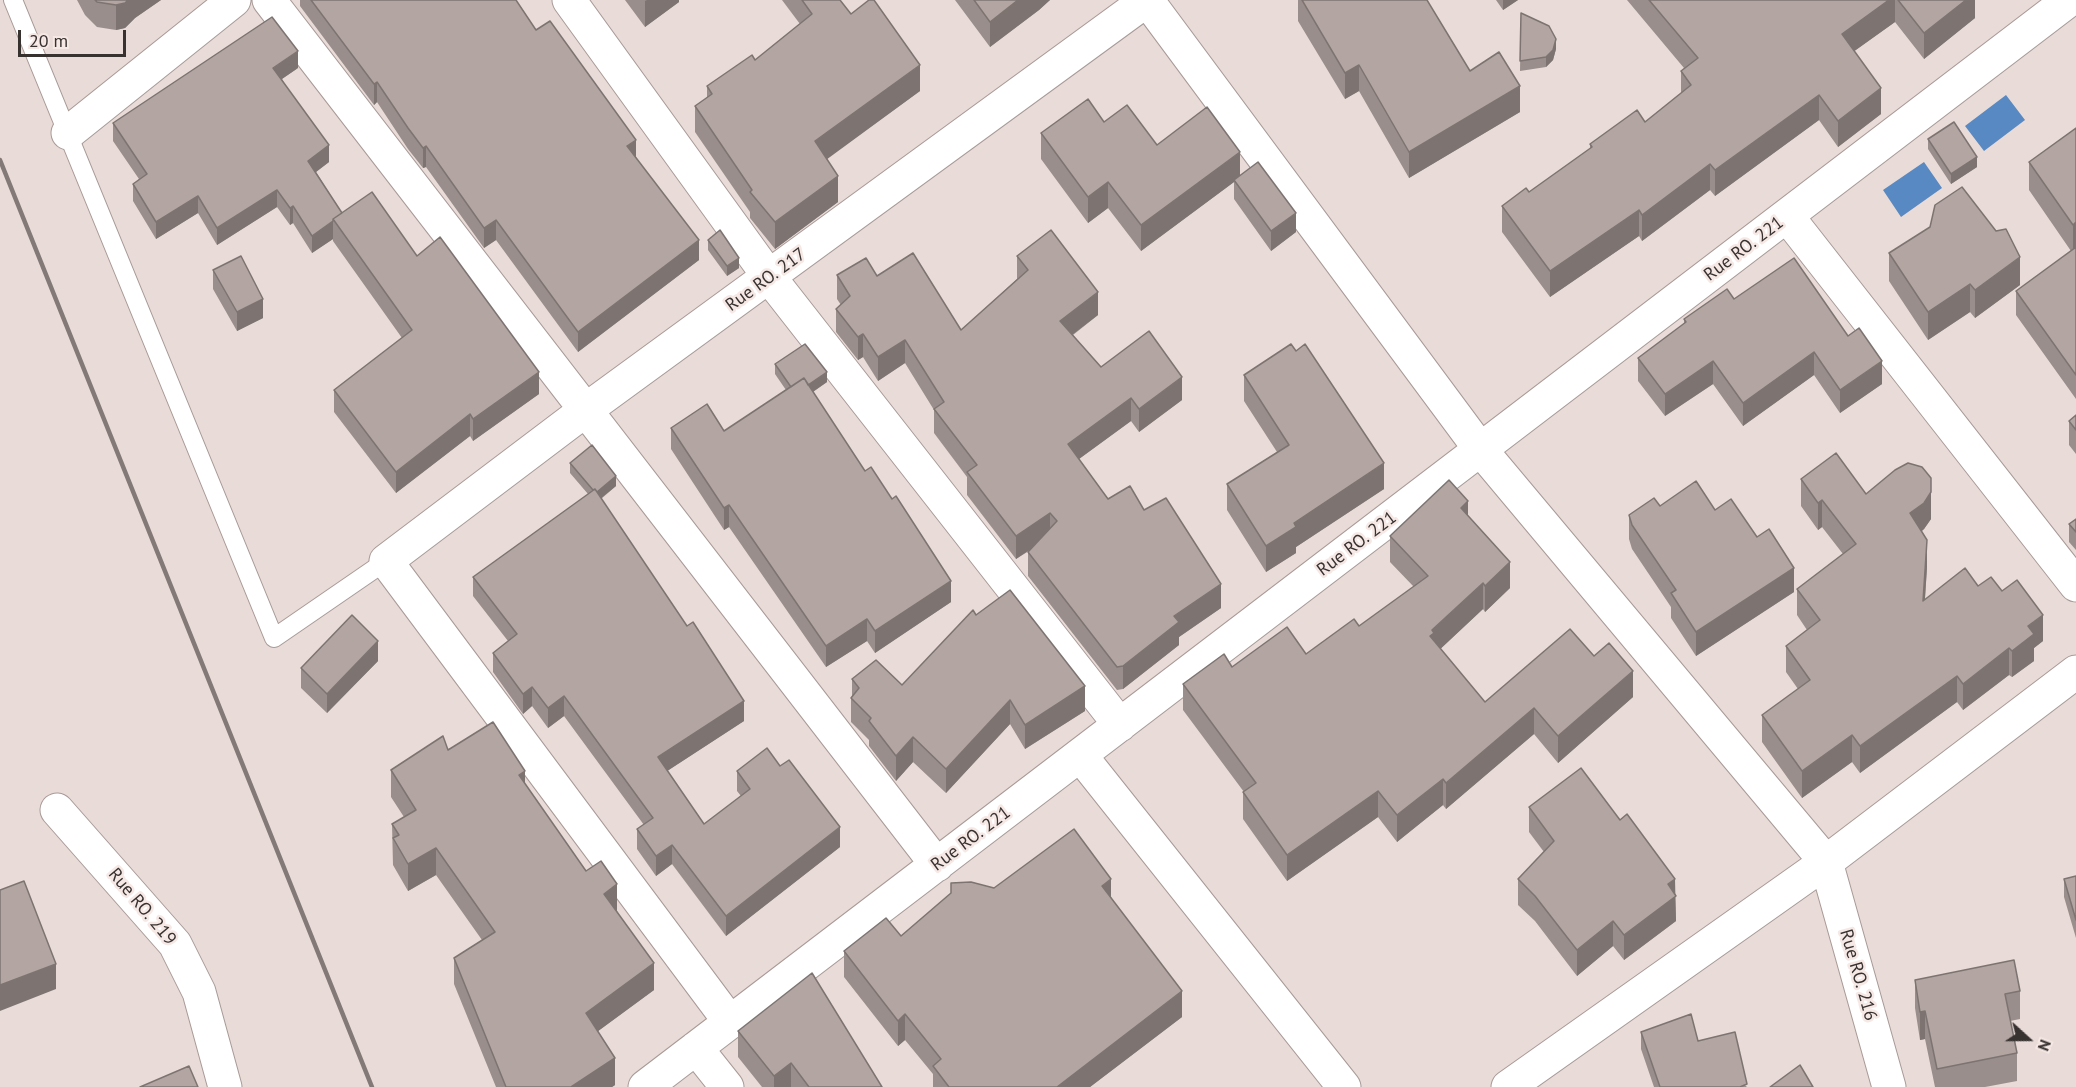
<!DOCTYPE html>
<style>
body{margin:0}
#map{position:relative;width:2076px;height:1087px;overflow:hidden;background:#e9dbd7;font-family:"PT Sans",sans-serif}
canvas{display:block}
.north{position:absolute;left:1998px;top:1009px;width:60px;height:60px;-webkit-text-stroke:4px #f6e8e4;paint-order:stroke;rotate:111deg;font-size:16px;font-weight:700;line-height:24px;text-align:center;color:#373230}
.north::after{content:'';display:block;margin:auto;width:21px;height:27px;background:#373230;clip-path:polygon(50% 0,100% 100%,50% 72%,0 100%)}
.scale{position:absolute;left:18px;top:30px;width:108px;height:27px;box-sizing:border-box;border:3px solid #373230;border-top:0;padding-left:8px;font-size:18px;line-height:21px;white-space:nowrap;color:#373230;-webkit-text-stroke:4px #f6e8e4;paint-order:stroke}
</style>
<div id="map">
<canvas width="2076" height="1087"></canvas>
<div class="north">N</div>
<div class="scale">20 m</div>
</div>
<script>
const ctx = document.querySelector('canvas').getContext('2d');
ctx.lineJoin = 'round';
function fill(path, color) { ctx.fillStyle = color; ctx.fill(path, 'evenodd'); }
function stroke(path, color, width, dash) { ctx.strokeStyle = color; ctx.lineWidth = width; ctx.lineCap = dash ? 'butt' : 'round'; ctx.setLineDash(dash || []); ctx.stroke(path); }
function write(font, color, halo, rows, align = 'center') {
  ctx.font = font + ' "PT Sans",sans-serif'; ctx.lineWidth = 5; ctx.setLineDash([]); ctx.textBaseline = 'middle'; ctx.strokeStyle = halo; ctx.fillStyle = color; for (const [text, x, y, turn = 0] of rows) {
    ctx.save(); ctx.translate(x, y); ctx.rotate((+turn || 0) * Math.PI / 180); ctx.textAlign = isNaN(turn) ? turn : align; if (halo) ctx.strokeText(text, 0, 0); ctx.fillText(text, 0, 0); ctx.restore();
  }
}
fill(new Path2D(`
 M2006,95L2025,120L1984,151L1965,126Z
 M1924,162L1942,188L1901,217L1883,190Z`), '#5989c2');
const service = new Path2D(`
 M13,0L274,638L386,561`);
const minor = new Path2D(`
 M269,0L937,865
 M569,0L770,278L1120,725
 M1147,0L1480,449L1826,862L1889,1087
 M68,133L234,0
 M1787,216L2076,585
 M1080,755L1344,1087
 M57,810L175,944L199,992L225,1087
 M730,1022L386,561L587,409L1147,0
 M696,1048L727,1087
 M645,1087L2069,0
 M1508,1087L1826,862L2076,672`);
stroke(service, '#a89a97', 20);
stroke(minor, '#a89a97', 35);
stroke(service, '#fff', 18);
stroke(minor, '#fff', 33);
stroke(new Path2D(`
 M0,160L372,1087`), '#837a78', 4.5);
fill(new Path2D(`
 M77,0H161L135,18L125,28L116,30L97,27L85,15Z
 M300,0H516L536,30L636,157L699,260L578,352L496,240L484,248L426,167L423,168L408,149L377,102L374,105L300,6Z
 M625,0H679V2L645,27Z
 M782,0H840L851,14L920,91L826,159L838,202L775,249L750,218V212L695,132V106L707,98V86L755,60L800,24Z
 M955,0H1050L1039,10L990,47Z
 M1298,0H1427L1470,71L1520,112L1409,178L1359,91L1345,99L1298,21Z
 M1496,0H1518L1503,10Z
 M1627,0H1975V18L1924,59L1895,22L1854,51L1881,114L1838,147L1819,120L1715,196L1710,190L1642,241L1639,236L1550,297L1502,232V206L1529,192L1590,149V144L1645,122L1681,93V71L1684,68Z
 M1521,13L1556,49L1553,60L1546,67L1520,71Z
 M298,68L282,79L329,162L316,172L342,213L417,256L539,394L473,441L470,436L396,493L334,412V390L402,338L333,241V239L312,253L293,223L290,225L277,207L217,245L198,213L156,239L133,201V184L139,179L113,141V123Z
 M1104,122L1157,145L1240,175L1296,232L1271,251L1234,199V182L1141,251L1108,208L1088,223L1041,159V133Z
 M2076,128V399L2016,315V291L2071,251L2029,190V162Z
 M1928,139L1977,167L1951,184L1928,149Z
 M708,240L739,268L727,276L708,250Z
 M1889,253L2020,285L1975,318L1970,312L1928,340L1889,281Z
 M1017,256L1098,315L1073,335L1101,367L1182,400L1139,432L1131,421L1079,459L1108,499L1144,510L1221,608L1179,637V645L1123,689L1117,690L1028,576V552L1032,549L1016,559L967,495V477L934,433V410L905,363L878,381L863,357L858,360L836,332V309L841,305L837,299V275L877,276L961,330L1017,279Z
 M213,270L263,318L237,331L213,289Z
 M1734,299L1882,384L1840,413L1814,375L1743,426L1713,384L1665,416L1638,381V358L1684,324V319Z
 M775,364L827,382L813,392L951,602L875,653L867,641L826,667L729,527L724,530L671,449V428L724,431L786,390L775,374Z
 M1244,375L1384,489L1296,547V553L1266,572L1227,510V484L1277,452L1244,401Z
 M2076,415V454L2069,445V421Z
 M570,463L616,486L601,499L744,721L667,771L704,824L741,796L737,791V771L840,847L726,936L672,864L656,876L637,849V829L644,825L564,716L548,728L532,706L523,714L493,672V653L508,641L473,596V577L588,494L570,473Z
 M1801,479L1866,494L1931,519L1924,529L1922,531L1927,567L1925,599L1978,586L2002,591L2043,641L2034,648V661L2012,677L2009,675L1963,710L1957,702L1860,773L1852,762L1802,798L1762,742V715L1798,689L1786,672V646L1807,630L1797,615V589L1843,554L1822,527L1818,530L1801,506Z
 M1660,506L1715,510L1794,592L1696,656L1671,618V607L1632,549L1629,539V515Z
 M1468,516L1510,588L1485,612L1483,609L1440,649L1485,702L1594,656L1633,697L1558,763L1534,734L1446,809L1443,805L1397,842L1378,817L1287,881L1243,819V792H1244L1183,710V684L1232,667L1306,654L1359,626L1414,587L1390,562V536Z
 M2076,519V550L2069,542V524Z
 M976,615L1085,711L1025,749L1010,724L946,793L913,762L896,781L869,746V740L851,722V698L852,696V679L902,685Z
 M378,661L327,713L301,688V668Z
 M448,750L525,784L586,871L617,911L654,990L598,1031L615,1085L612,1087H496L454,984V958L482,940L436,875L408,891L393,865L392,824L404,817L391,797V770Z
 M1529,807L1675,894L1676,921L1624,960L1613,946L1577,976L1535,921L1518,905V879L1544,852L1529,832Z
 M2076,876V938L2064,897V879Z
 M994,888L1111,897L1182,1017L1090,1087H933V1074L905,1040L898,1046L844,977V951L901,936Z
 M1915,980L2020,991V1019L2010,1021L2017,1053V1081L1985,1087H1935L1925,1039L1920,1040L1915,1008Z
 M738,1031L882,1087H762L738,1057Z
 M1641,1032L1698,1041L1747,1087H1654L1641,1049Z`), '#998e8b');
fill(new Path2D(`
 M128,0H161L135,18L125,28L116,30V5Z
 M647,0H679V2L645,27V1Z
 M1018,0H1050L1039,10L990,47V22Z
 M1503,0H1518L1503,10Z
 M1889,0H1895V22L1842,60V34Z
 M1966,0H1975V18L1924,59V33Z
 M1556,39V49L1553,60L1546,67V57Z
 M298,51V68L273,85V68Z
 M920,65V91L815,168V141Z
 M1359,65V91L1345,99V73Z
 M377,82V102L374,105V84Z
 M1520,86V112L1409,178V152Z
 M1881,88V114L1838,147V121Z
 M1819,95V120L1715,196V170Z
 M636,140V160L627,146Z
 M329,145V162L308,178V161Z
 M426,146V167L423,168V148Z
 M1240,152V178L1234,180V182L1141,251V225Z
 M1977,157V167L1951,184V174Z
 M1710,164V190L1642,241V215Z
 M838,176V202L775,249V222Z
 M1108,182V208L1088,223V197Z
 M277,190V207L217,245V228Z
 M198,196V213L156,239V222Z
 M293,206V223L290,225V208Z
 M1639,210V236L1550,297V271Z
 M1296,213V232L1271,251V231Z
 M496,220V240L484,248V228Z
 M333,221V239L312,253V236Z
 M2076,222V250L2073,253V225Z
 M699,240V260L578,352V332Z
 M2020,257V285L1975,318V290Z
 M739,258V268L727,276V266Z
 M1970,284V312L1928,340V312Z
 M1098,292V315L1060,344V321Z
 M263,299V318L237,331V312Z
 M863,334V357L858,360V337Z
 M905,340V363L878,381V357Z
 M1814,352V375L1743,426V403Z
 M1713,361V384L1665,416V394Z
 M1882,361V384L1840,413V390Z
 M539,372V394L473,441V419Z
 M827,372V382L795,404V394Z
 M1182,377V400L1139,432V409Z
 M1131,398V421L1068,467V444Z
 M470,414V436L396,493V472Z
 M1384,463V489L1296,547V553L1266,572V546L1294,523Z
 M616,476V486L595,503V493Z
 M1931,478V519L1924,529L1910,540V513Z
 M1822,500V527L1818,530V503Z
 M1468,501V527L1461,508Z
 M729,505V527L724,530V508Z
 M1050,513V536L1016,559V536Z
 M1927,540V567L1923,627V601Z
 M1510,562V588L1485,612V586Z
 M1794,568V592L1696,656V632Z
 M951,581V602L875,653V631Z
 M1483,583V609L1434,655L1430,636L1432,630Z
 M1221,584V608L1179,637V645L1123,689V666L1174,616Z
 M2043,615V641L2034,648V661L2012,677V651L2028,626Z
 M867,619V641L826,667V646Z
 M378,641V661L327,713V694Z
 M2009,648V675L1963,710V684Z
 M1633,671V697L1558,763V736Z
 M1957,676V702L1860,773V746Z
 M1085,686V711L1025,749V725Z
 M532,687V706L523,714V694Z
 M564,696V716L548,728V708Z
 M1010,700V724L946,793V769Z
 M744,701V721L658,777V757Z
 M1534,708V734L1446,809V783Z
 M1852,735V762L1802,798V771Z
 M913,737V762L896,781V756Z
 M525,771V798L519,775Z
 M1443,779V805L1397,842V815Z
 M1378,791V817L1287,881V855Z
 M840,827V847L726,936V916Z
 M672,845V864L656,876V856Z
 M436,848V875L408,891V864Z
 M1111,879V905L1102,886Z
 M1675,879L1676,921L1624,960V935L1668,884Z
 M617,884V911L604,921V894Z
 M1613,921V946L1577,976V950Z
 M654,963V990L586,1040V1013Z
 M56,964V989L0,1011V985Z
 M1182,991V1017L1090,1087H1057Z
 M1925,1011V1039L1920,1040V1012Z
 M905,1014V1040L898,1046V1021Z
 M615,1058V1085L612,1087H571Z
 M791,1063V1087H774V1076Z`), '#7d7471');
const building = new Path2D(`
 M95,0H128L125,3L116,5L97,2Z
 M311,0H516L536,30L550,21L636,140L627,146L699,240L578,332L496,220L484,228L426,146L423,148L408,128L377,82L374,84Z
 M802,0H840L851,14L869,0H874L920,65L815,141L838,176L775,222L750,192L752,190L695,106L712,94L707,86L752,55L755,60L812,14Z
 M974,0H1018L990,22Z
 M1302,0H1427L1470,71L1499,52L1520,86L1409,152L1359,65L1345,73Z
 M1649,0H1889L1842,34L1881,88L1838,121L1819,95L1715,170L1710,164L1642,215L1639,210L1550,271L1502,206L1526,188L1529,192L1592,147L1590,144L1637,110L1645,122L1691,85L1681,71L1698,58Z
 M1898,0H1966L1924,33Z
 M1521,13L1549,26L1556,39L1553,50L1546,57L1520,61Z
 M272,17L298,51L273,68L329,145L308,161L342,213L333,219V221L312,236L293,206L290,208L277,190L217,228L198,196L156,222L133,184L147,174L113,123Z
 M1088,99L1104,122L1127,105L1157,145L1207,107L1240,152L1141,225L1108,182L1088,197L1041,133Z
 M1954,122L1977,157L1951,174L1928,139Z
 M2076,128V222L2073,225L2029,162Z
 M1258,162L1296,213L1271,231L1234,180Z
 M1962,187L1996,231L2006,229L2020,257L1975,290L1970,284L1928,312L1889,253L1930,227L1935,205Z
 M372,192L417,256L440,237L539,372L473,419L470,414L396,472L334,390L412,330L333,219Z
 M720,230L739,258L727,266L708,240Z
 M1051,230L1098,292L1060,321L1101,367L1149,331L1182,377L1139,409L1131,398L1068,444L1108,499L1130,486L1144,510L1166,498L1221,584L1174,616L1179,622L1123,666L1117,667L1028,552L1057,521L1050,513L1016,536L967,472L977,465L934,409L944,402L905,340L878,357L863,334L858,337L836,309L850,296L837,275L866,258L877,276L913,253L961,330L1028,270L1017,256Z
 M2076,247V375L2016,291Z
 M241,256L263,299L237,312L213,270Z
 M1794,258L1848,336L1859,328L1882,361L1840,390L1814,352L1743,403L1713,361L1665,394L1638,358L1686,322L1684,319L1727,289L1734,299Z
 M805,344L827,372L808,385L804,378L791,387L775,364Z
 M1291,344L1296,351L1305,344L1384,463L1294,523L1296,527L1266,546L1227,484L1289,445L1244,375Z
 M804,378L865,471L871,467L892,499L896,496L951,581L875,631L867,619L826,646L729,505L724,508L671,428L707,404L724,431Z
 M2076,415V430L2069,421Z
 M592,445L616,476L597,492L595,489L593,490L570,463Z
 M1836,453L1866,494L1895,470L1908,463L1922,467L1931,478V492L1924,503L1910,513L1927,540L1923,601L1965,568L1978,586L1991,577L2002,591L2017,580L2043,615L2028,626L2034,634L2012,651L2009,648L1963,684L1957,676L1860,746L1852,735L1802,771L1762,715L1810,680L1786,646L1820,620L1797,589L1856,544L1822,500L1818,503L1801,479Z
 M1449,480L1468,501L1461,508L1510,562L1485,586L1483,583L1432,630L1434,633L1430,636L1485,702L1570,629L1594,656L1609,643L1633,671L1558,736L1534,708L1446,783L1443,779L1397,815L1378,791L1287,855L1243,792L1256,783L1183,684L1224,654L1232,667L1287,627L1306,654L1354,619L1359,626L1428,576L1390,536Z
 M1696,481L1715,510L1731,499L1757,537L1769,529L1794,568L1696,632L1671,593L1676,590L1632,525L1629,515L1654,498L1660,506Z
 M595,489L687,626L693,622L744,701L658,757L704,824L750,789L737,771L767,748L780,766L789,760L840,827L726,916L672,845L656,856L637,829L653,818L564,696L548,708L532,687L523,694L493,653L517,634L473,577Z
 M2076,519V532L2069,524Z
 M1010,590L1085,686L1025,725L1010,700L946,769L913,737L896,756L869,721L871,718L851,698L859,688L852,679L876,660L902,685L973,610L976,615Z
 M352,615L378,641L327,694L301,668Z
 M493,722L525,771L519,775L586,871L601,861L617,884L604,894L654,963L586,1013L615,1058L571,1087H506L454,958L495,932L436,848L408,864L393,838L399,835L392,824L416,810L391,770L443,736L448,750Z
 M1581,768L1620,820L1627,814L1675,879L1668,884L1676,896L1624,935L1613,921L1577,950L1535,896L1518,879L1554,841L1529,807Z
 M1074,829L1111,879L1102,886L1182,991L1057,1087H949L933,1066L941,1059L905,1014L898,1021L844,951L886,918L901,936L951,893V883L971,882L994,888Z
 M2076,876V920L2064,879Z
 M24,881L56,964L0,985V890Z
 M2014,960L2020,991L2005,994L2017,1053L1937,1069L1925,1011L1920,1012L1915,980Z
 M812,973L882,1087H809L791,1063L774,1076L738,1031Z
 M1691,1014L1698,1041L1735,1032L1747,1084L1740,1087H1660L1641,1032Z
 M1800,1065L1813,1087H1770Z
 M189,1066L198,1087H140Z`);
fill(building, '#b2a5a2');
stroke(building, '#7d7471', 1.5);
write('18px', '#373230', '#f6e8e4', [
 ["Rue RO. 221",1744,249,-37],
 ["Rue RO. 217",766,280,-36],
 ["Rue RO. 221",1357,544,-37],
 ["Rue RO. 221",971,839,-37],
 ["Rue RO. 219",142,907,50],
 ["Rue RO. 216",1858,975,74]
]);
</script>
